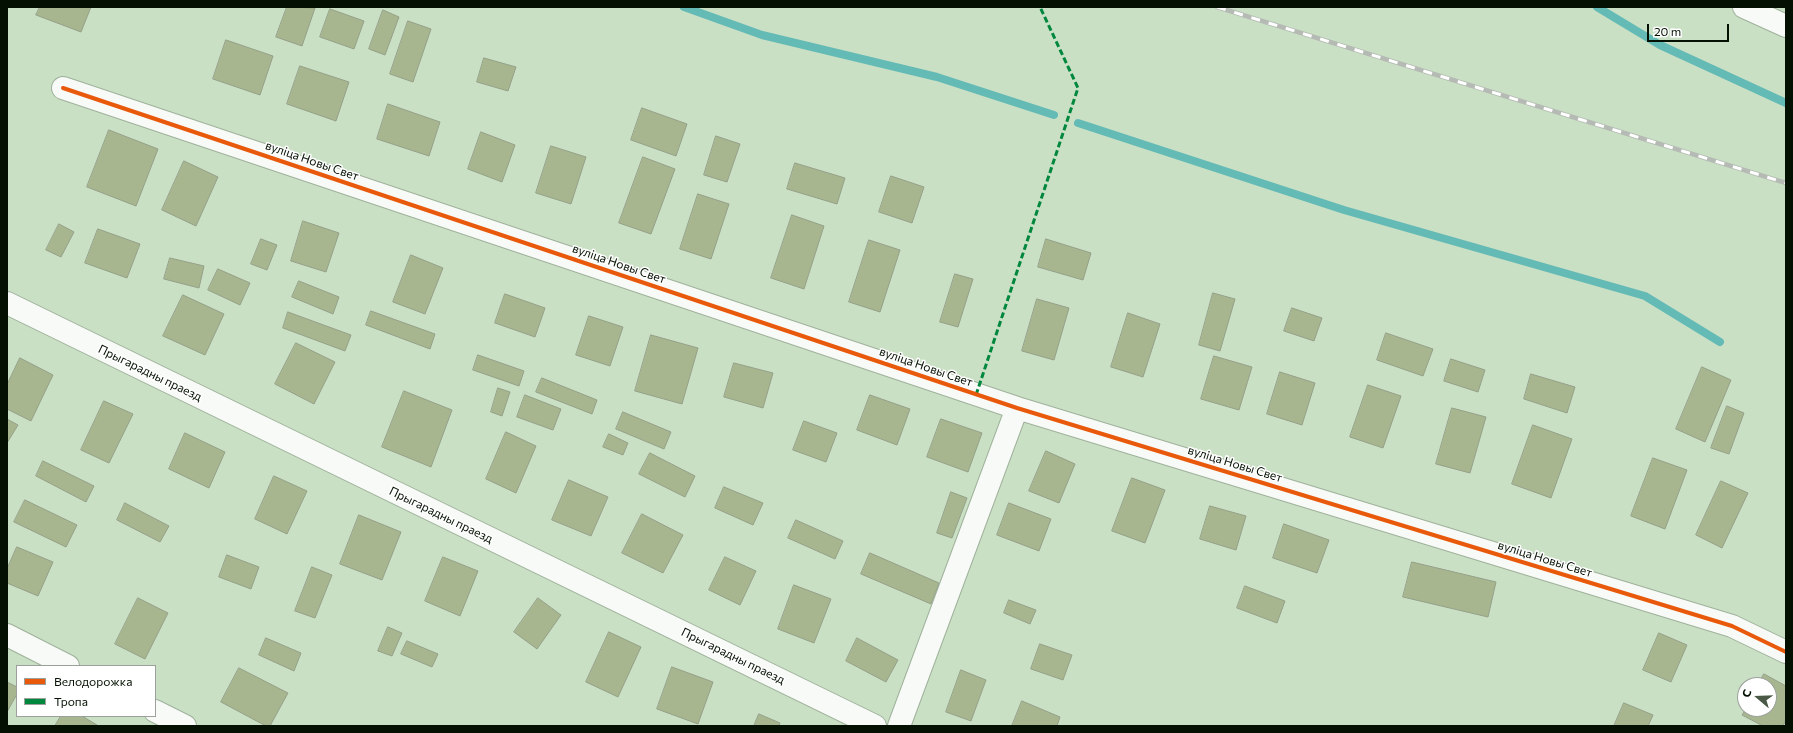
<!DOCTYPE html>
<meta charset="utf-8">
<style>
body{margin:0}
#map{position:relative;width:1793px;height:733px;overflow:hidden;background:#cae0c5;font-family:Commissioner,sans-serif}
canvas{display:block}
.frame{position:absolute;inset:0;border:8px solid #041102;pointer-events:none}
.legend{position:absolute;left:16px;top:665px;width:140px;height:52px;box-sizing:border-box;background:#fff;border:1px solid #9ba09a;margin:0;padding:5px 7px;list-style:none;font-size:12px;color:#041102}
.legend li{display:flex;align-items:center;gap:8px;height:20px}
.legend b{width:20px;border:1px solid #9ba09a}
.north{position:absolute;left:1737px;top:677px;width:40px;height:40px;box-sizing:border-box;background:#fff;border:1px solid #9ba09a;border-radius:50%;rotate:289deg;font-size:11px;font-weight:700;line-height:16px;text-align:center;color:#041102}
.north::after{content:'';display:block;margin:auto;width:14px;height:18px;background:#495946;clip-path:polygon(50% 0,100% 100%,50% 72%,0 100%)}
.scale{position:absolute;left:1647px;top:24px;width:82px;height:18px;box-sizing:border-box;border:2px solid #041102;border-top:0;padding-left:5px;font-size:12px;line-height:14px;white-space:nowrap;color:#041102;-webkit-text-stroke:3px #fff;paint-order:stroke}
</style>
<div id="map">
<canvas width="1793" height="733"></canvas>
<div class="frame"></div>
<ul class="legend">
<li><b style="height:5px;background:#e8590c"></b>Велодорожка</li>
<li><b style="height:5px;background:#00873e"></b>Тропа</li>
</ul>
<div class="north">С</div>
<div class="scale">20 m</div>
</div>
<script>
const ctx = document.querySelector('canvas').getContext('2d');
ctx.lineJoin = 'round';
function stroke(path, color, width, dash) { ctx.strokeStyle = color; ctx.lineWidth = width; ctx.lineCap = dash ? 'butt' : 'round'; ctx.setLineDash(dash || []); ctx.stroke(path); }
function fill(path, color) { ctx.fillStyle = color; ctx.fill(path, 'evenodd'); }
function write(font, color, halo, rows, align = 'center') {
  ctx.font = font + ' Commissioner,sans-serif'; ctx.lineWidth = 3; ctx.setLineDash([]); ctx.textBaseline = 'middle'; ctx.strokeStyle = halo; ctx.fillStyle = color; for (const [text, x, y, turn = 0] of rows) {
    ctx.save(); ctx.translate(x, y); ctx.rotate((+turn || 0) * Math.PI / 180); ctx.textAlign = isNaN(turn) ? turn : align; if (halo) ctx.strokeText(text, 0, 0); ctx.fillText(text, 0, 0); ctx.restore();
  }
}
stroke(new Path2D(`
 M684,7L762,35L937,77L1054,115
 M1597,7L1660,45L1786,103
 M1078,123L1344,210L1645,296L1720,342`), '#64bab5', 8);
const building = new Path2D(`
 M40,7H91L81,32L36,15Z
 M287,7L315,8L302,46L276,37Z
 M330,9L364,21L354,49L320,37Z
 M383,10L399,17L385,55L369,49Z
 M408,21L431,29L413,82L390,74Z
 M226,40L273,56L260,95L213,79Z
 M484,58L516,67L508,91L477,82Z
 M300,66L349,82L336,121L287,104Z
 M388,104L440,122L429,156L377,139Z
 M642,108L687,124L676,156L631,140Z
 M109,130L158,149L136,206L87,187Z
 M481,132L515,145L502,182L468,169Z
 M716,136L740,144L727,182L704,175Z
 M551,146L586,157L571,204L536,193Z
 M643,157L675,169L651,234L619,223Z
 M184,161L218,177L196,226L162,210Z
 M795,163L845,178L837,204L787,189Z
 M891,176L924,187L912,223L879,212Z
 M698,194L729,204L711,259L680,249Z
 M792,215L824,226L804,289L771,278Z
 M303,221L339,233L326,272L291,261Z
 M59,224L74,232L61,257L46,250Z
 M98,229L140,244L127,278L85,263Z
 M261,239L277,245L267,270L251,264Z
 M1046,239L1091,253L1083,280L1038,267Z
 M869,240L900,250L880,312L849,302Z
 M411,255L443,268L425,314L393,302Z
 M170,258L204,266L199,288L164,279Z
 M218,269L250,283L240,305L208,290Z
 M955,274L973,279L958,327L940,322Z
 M299,281L339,297L333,314L292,297Z
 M1213,293L1235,299L1220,351L1199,345Z
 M505,294L545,308L535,337L495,323Z
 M183,295L224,314L205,355L163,336Z
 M1037,299L1069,308L1054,360L1022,351Z
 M1292,308L1322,318L1314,341L1284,331Z
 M371,311L435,334L430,349L366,325Z
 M288,312L351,335L345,351L283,328Z
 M1128,313L1160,324L1143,377L1111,367Z
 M589,316L623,327L610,366L576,355Z
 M1386,333L1433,349L1423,376L1377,360Z
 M651,335L698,348L682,404L635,391Z
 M296,343L335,362L314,404L275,384Z
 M478,355L524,371L519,386L473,370Z
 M1214,356L1252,367L1239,410L1201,399Z
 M20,358L53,375L31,421L7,409V385Z
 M1451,359L1485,370L1478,392L1444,381Z
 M734,363L773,373L763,408L724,397Z
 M1702,367L1731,380L1705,442L1676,429Z
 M1280,372L1315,383L1302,425L1267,414Z
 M1531,374L1575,387L1567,413L1524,399Z
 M542,378L597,400L592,414L536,392Z
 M1368,385L1401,396L1383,448L1350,437Z
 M498,388L510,392L502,416L491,412Z
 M404,391L452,410L431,467L382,447Z
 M525,395L561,409L553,430L517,417Z
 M870,395L910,409L897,445L857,430Z
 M104,401L133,414L109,463L81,450Z
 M1727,406L1744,413L1729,454L1711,448Z
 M1452,408L1486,417L1470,473L1436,464Z
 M623,412L671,432L664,449L616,429Z
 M7,419L18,425L7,443Z
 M941,419L982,433L968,472L927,457Z
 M804,421L837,433L826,462L793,450Z
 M1533,425L1572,439L1551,498L1512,484Z
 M506,432L536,446L516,493L486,479Z
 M185,433L225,452L209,488L169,469Z
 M609,434L628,443L623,455L603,447Z
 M1046,451L1075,464L1059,503L1029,491Z
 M650,453L695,476L685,497L639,474Z
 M1653,458L1687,470L1665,529L1631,516Z
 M43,461L94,486L86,502L36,476Z
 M274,476L307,491L287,534L255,519Z
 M1132,478L1165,490L1145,543L1112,531Z
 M569,480L608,497L591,536L552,520Z
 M1721,481L1748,493L1722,548L1696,535Z
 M724,487L763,503L753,525L715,508Z
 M951,492L967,498L952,538L937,533Z
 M25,500L77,525L66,547L14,522Z
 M125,503L169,526L160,542L117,520Z
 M1009,503L1051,519L1039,551L997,535Z
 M1210,506L1246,516L1236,550L1200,539Z
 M642,514L683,535L663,573L622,553Z
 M359,515L401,532L382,580L340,564Z
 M796,520L843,541L835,559L788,538Z
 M1284,524L1329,540L1317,573L1273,558Z
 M17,547L53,562L38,596L7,583V569Z
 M870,553L939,583L931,604L861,574Z
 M227,555L259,567L251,589L219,577Z
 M443,557L478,571L460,616L425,601Z
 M725,557L756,571L740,605L709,590Z
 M1412,562L1496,582L1488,617L1403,597Z
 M312,567L332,575L315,618L295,611Z
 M794,585L831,599L814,643L778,629Z
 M1245,586L1285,601L1277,623L1237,608Z
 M138,598L168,613L145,659L115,644Z
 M538,598L561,615L537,649L514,632Z
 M1009,600L1036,610L1030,624L1004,613Z
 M388,627L402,633L392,656L378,651Z
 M609,632L641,647L618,697L586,682Z
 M1659,633L1687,645L1671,682L1643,670Z
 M266,638L301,653L294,671L259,655Z
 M857,638L898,660L886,682L846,661Z
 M407,641L438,654L432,667L401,654Z
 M1040,644L1072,655L1063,680L1031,669Z
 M672,667L713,682L698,724L657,709Z
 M239,668L288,693L270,726H266L221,702Z
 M961,670L986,680L971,721L946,712Z
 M1764,674L1786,686V720L1783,726H1763L1742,715L1746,709H1769V685H1758Z
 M7,682L17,687V694L7,712Z
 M1022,701L1060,717L1057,726H1012Z
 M1624,703L1653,715L1648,726H1614Z
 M759,714L780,723L779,726H754Z
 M61,716H82L97,725L96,726H55Z`);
fill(building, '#a7b68e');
stroke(building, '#94a089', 1);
const minor = new Path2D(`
 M1744,7L1786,26
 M63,88L1017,408L1732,626L1786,652
 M7,303L875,726
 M7,635L68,666
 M155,711L185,726
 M899,726L1017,408`);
stroke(minor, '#9fb19b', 24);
stroke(minor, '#f7faf6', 22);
const rail = new Path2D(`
 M1217,7L1786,183`);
stroke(rail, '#b5bbb4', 4.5);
stroke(rail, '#fff', 3, [9]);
stroke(new Path2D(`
 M976,395L1078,88L1040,7`), '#00873e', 3, [6, 3]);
stroke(new Path2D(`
 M63,88L1017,408L1732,626L1786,652`), '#e8590c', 4);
write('12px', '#041102', '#fff', [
 ["вуліца Новы Свет",312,161,19],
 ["вуліца Новы Свет",619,264,19],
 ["вуліца Новы Свет",926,367,19],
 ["Прыгарадны праезд",150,373,26],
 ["вуліца Новы Свет",1235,464,17],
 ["Прыгарадны праезд",441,515,26],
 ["вуліца Новы Свет",1545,559,17],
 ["Прыгарадны праезд",733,656,26]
]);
</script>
